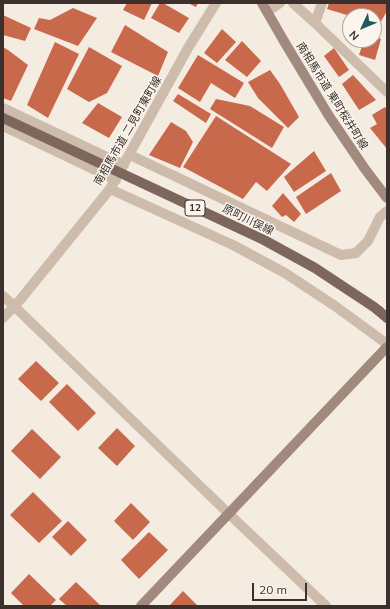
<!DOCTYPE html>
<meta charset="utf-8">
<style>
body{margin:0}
#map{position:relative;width:390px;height:609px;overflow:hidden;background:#f4ebe1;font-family:Mulish,sans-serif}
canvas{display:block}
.frame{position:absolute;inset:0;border:4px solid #3b302b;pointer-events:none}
.north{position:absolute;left:342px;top:8px;width:40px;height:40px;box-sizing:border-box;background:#fbf5ee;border:1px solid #aea6a0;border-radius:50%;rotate:226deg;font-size:11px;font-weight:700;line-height:16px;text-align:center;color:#3b302b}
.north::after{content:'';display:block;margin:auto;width:14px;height:18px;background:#1f5a5e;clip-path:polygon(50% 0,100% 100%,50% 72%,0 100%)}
.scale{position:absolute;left:252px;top:583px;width:55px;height:18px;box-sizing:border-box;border:2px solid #3b302b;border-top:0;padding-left:5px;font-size:12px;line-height:14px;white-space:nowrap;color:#3b302b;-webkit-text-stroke:3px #fbf5ee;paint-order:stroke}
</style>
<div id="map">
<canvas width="390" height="609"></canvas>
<div class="frame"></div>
<div class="north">N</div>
<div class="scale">20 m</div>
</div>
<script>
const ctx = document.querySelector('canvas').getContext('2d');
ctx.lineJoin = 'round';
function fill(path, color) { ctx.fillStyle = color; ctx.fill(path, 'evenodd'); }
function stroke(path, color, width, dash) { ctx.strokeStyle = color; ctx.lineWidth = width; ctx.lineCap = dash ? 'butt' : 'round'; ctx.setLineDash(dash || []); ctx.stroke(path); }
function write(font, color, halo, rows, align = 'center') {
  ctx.font = font + ' Mulish,"Noto Sans JP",sans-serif'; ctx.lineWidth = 3; ctx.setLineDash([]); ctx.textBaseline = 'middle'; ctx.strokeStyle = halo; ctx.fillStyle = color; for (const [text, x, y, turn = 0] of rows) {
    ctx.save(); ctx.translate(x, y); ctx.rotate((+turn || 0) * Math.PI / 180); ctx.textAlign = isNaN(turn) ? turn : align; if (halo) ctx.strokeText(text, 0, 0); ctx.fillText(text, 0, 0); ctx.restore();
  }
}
fill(new Path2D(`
 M127,3H152L144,20L123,10Z
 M160,3H163L189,18L179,33L151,18Z
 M188,3H198L196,7Z
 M329,3H387V11L379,25L374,24V16H350L327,9Z
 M73,8L97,18L78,46L34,29L39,18L50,20Z
 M3,15L31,28L25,41L3,35Z
 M125,25L168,52L158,76L111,52Z
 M222,29L236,42L217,63L204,53Z
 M374,36L381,39L375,60L359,55L364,40H374Z
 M242,41L261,61L247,77L225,60Z
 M55,42L79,54L48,118L27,105Z
 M3,47L8,50L28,65L11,101L3,98Z
 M89,47L122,66L107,93L89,102L67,89Z
 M334,48L349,70L339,77L324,56Z
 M198,55L244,83L235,98L211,83L200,102L178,88Z
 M270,70L280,84L299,117L288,128L258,98L248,82Z
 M353,75L376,100L359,110L342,84Z
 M178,94L211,114L206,123L173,101Z
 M216,99L250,106L284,127L272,148L210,109Z
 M98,103L122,117L109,138L82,123Z
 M385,107L387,110V149L370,128L377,124L372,115Z
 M216,116L291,164L267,191L256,182L243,199L183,167Z
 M171,122L186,131L193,142L180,168L149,155Z
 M314,151L326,171L294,192L284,177Z
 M331,173L341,191L306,214L296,197Z
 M283,193L301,214L294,222L286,215L282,217L272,206Z
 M36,361L59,383L41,401L18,379Z
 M67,384L96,413L78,431L49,402Z
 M117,428L135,446L117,466L98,448Z
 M32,429L61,457L40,479L11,451Z
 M33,492L62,521L39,543L10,515Z
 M131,503L150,522L133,540L114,521Z
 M68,521L87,540L71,556L52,537Z
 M149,532L168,550L139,579L121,560Z
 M29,574L56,600L50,606H24L11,593Z
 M76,582L101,606H67L59,599Z
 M183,591L198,606H169Z`), '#c8694b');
stroke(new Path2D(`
 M293,3L315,23L387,92
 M267,12L280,3
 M315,23L322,3
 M3,108L124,165
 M3,126L116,180
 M130,155L341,255L356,253L368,241L380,217L387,211
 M110,189L233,245L285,273L335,306L387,344
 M3,296L14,306L229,514L326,606
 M3,318L20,300L110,189L188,48L216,3`), '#cdbbac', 10);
stroke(new Path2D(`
 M262,3L285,43L329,116L365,169L387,198
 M141,606L387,347`), '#a18a7d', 10);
stroke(new Path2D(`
 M379,311L387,318`), '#7d675c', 10);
stroke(new Path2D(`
 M3,118L264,240L315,268L374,307L379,311`), '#7d675c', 10);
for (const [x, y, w] of [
 [195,208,20]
]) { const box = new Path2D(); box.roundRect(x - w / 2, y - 8, w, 16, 3); ctx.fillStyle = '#fbf5ee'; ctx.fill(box); stroke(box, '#3b302b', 1); }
write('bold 10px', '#3b302b', null, [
 ["12",195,208]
]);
write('11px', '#3b302b', '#fbf5ee', [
 ["南相馬市道 東町桜井町線",332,96,58],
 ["南相馬市道 二見町東町線",128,131,-60],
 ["原町川俣線",248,220,26]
]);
</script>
